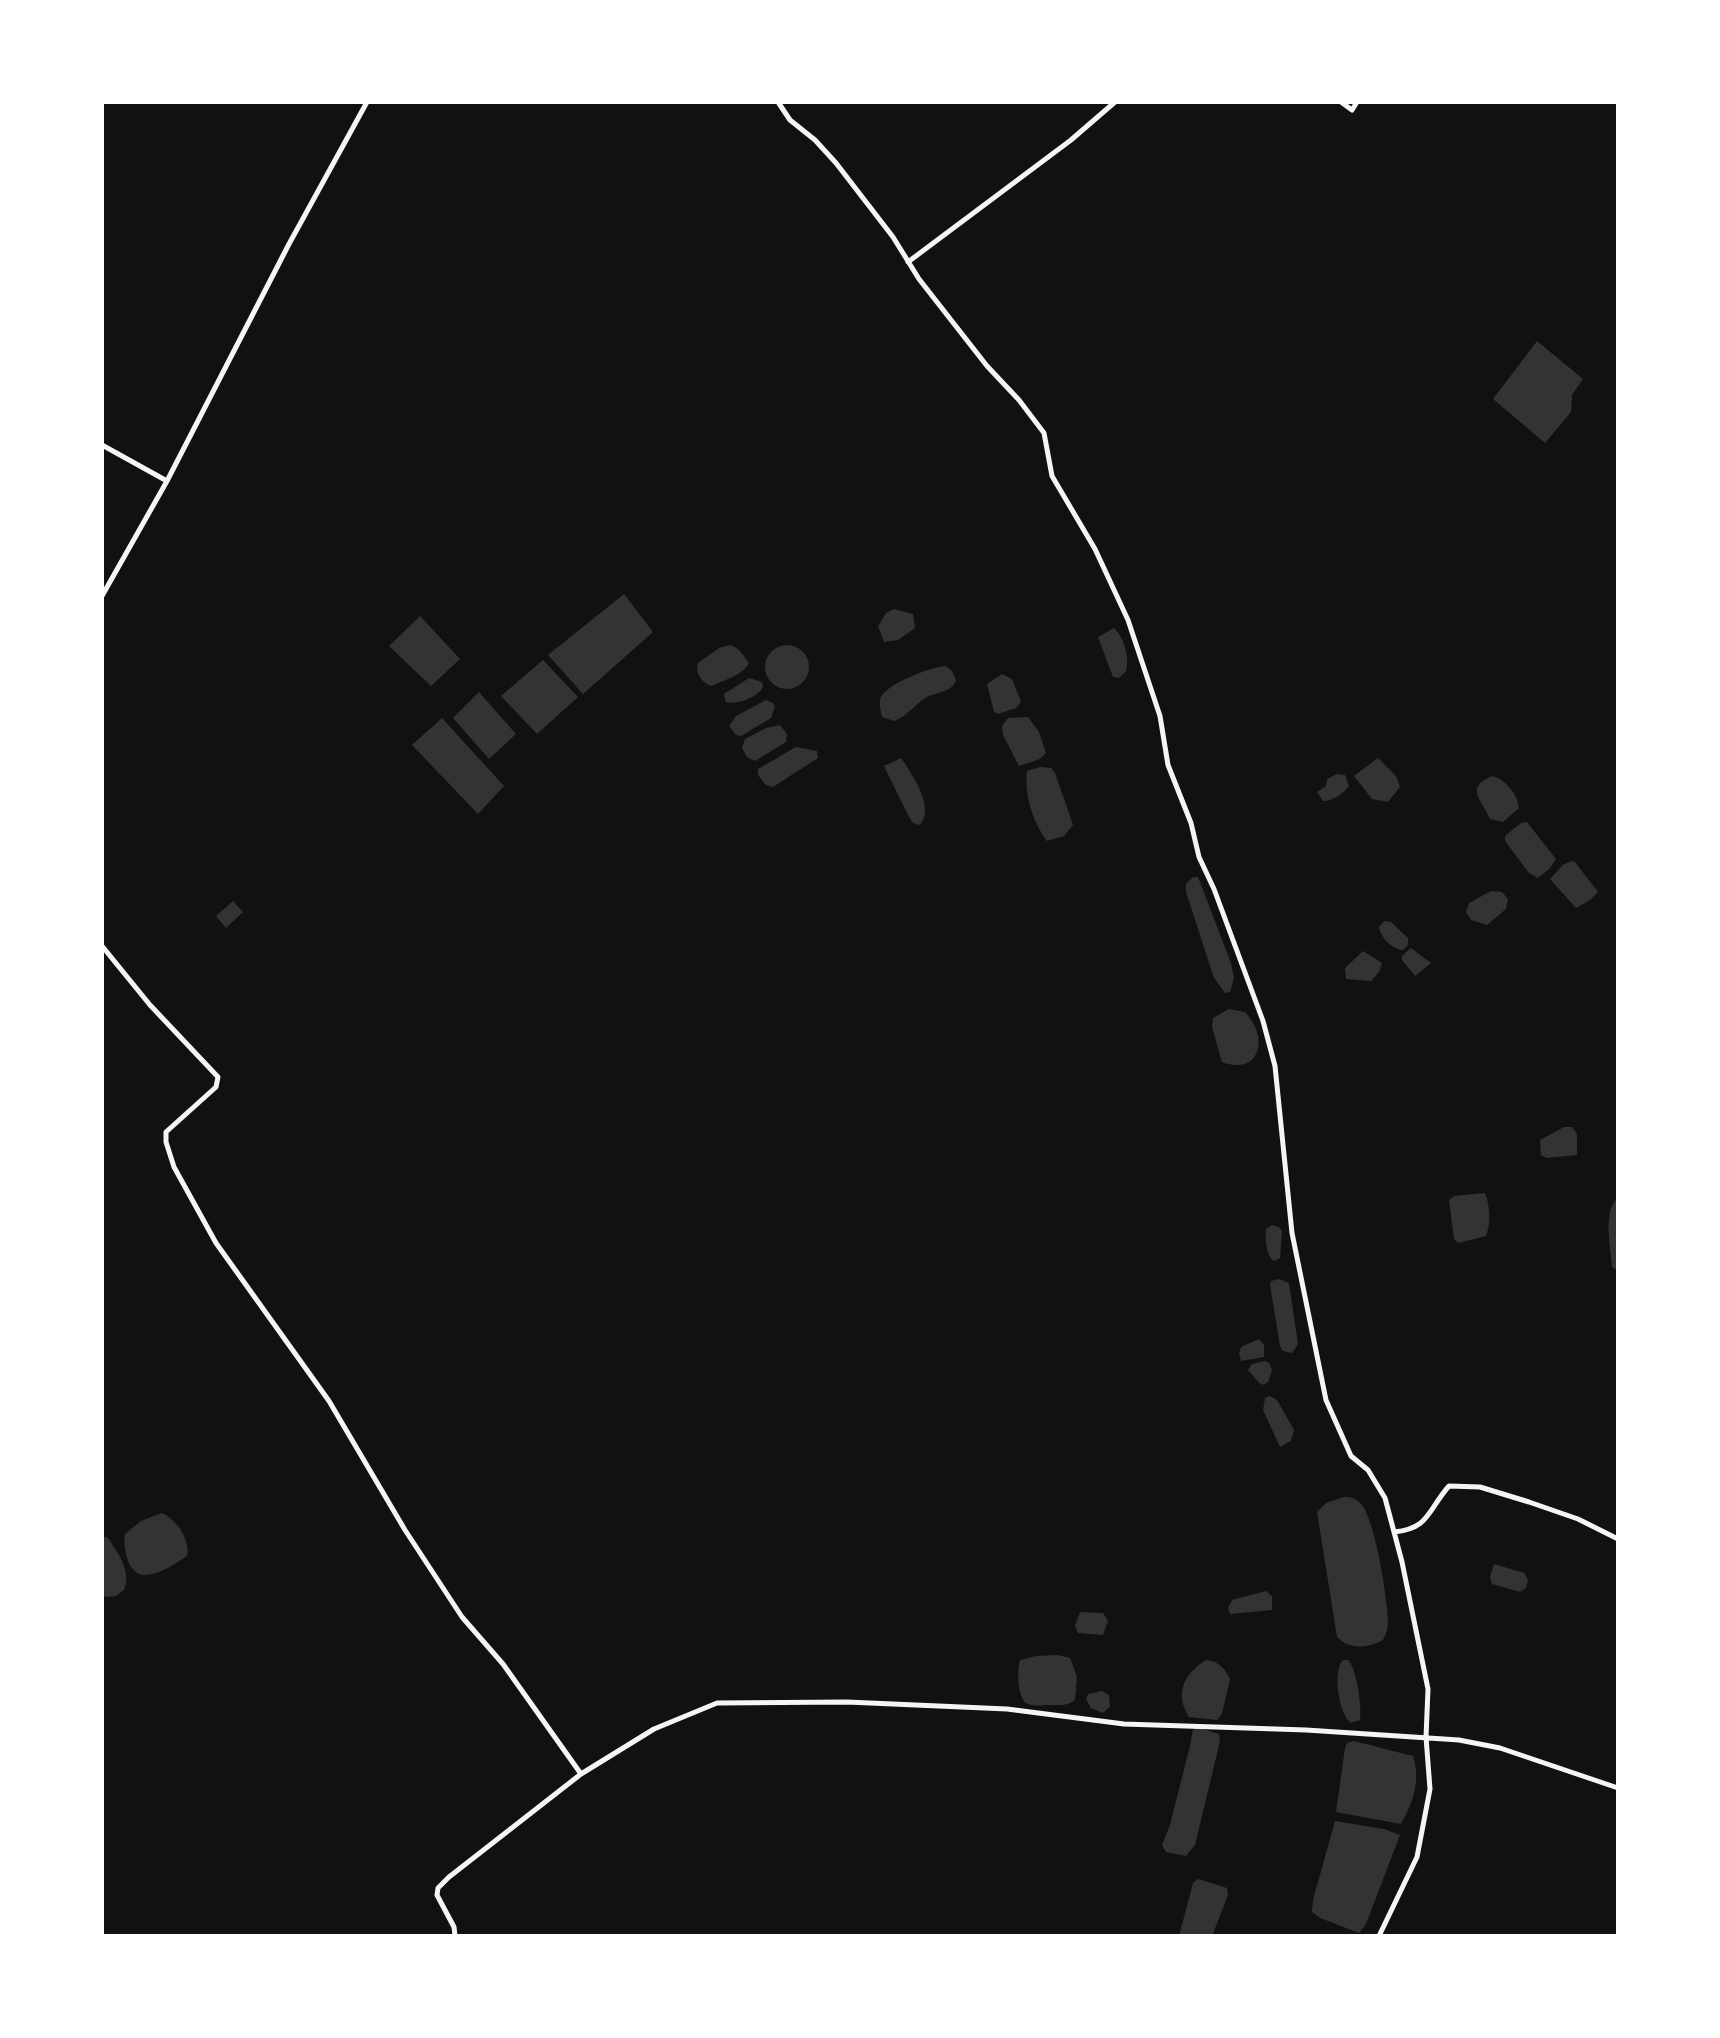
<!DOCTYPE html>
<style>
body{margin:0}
#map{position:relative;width:1720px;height:2038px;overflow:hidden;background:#111;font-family:"Asap Condensed",sans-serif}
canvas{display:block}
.frame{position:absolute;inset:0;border:104px solid #fff;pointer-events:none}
</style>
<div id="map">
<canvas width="1720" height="2038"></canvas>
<div class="frame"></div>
</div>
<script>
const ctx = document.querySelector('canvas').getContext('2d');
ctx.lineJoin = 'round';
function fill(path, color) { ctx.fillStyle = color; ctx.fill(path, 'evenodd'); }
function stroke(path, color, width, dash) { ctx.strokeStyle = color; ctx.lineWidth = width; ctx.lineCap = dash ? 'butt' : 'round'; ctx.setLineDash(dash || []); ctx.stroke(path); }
fill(new Path2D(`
 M1537,341L1583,379L1572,395L1571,412L1545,443L1493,399Z
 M624,594L653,632L583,694L548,655Z
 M894,609L913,614L915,628L898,640L884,642L878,626L886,613Z
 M420,616L460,659L431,686L389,646Z
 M1114,628C1124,637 1130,658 1126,671L1119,678L1113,677L1098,637Z
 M765 667a22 22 0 1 1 44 0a22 22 0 1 1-44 0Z
 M729,645C738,646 744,656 749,663C742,676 724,680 711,686C701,682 695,673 698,663L719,648Z
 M543,660L578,697L537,734L501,696Z
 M946,666L952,671L956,680C951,693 939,691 927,697C915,704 908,716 894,721L882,717C881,710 878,704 881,697C888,683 931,667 946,666Z
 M1002,674L1012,679L1021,702L1016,708L998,714L994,712L987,684Z
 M749,678L762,682L763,687C758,697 738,705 726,702L724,694Z
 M479,692L516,734L489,759L453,718Z
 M766,700L773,703L775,707L771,718L741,736L736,735L729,726L736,716Z
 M1028,717L1039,732L1046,753L1040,759L1019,766L1003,735L1002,726L1008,718Z
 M442,718L504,786L478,814L412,745Z
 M780,725L787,734L786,742L755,761L747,757L742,748L745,739L766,728Z
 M796,747L817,751L818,758L773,787L766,785L758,775V769Z
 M901,758C913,775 935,808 920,825L913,823L909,817L884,766Z
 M1378,758L1396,776L1400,787L1388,802L1372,799L1354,776Z
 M1040,767L1051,768L1055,773L1073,825L1064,836L1047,841C1033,822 1024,795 1027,771Z
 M1337,774L1345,775L1349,786C1343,794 1333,801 1323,801L1317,792L1326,786L1327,779Z
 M1492,776C1505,779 1518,794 1519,808L1503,822L1490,819C1482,800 1464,788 1492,776Z
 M1527,822L1556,859L1549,869L1538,878L1529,873L1505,841V836L1521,823Z
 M1571,861L1575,862L1598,892L1590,900L1576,908L1550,879L1563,865Z
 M1193,877H1198L1231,963L1234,978L1230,992L1225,993L1214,978L1186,892V884Z
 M1491,891L1502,892L1508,899L1506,909L1487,925L1471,920L1466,912L1469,903Z
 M233,901L243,912L226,928L216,916Z
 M1384,921L1391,922L1408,938V945L1403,950C1393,950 1380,937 1379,927Z
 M1411,948L1431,963L1415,976L1402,960V956Z
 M1363,951L1382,963L1379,972L1371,981L1346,979L1345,968Z
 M1229,1009L1245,1012C1271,1040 1258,1076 1222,1062L1212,1027L1213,1018Z
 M1564,1127H1572L1577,1134V1155L1547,1158L1541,1155L1540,1140Z
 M1485,1193C1490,1206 1491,1223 1486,1236L1458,1243L1454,1239L1449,1200L1454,1196Z
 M1618,1198V1271L1612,1267C1611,1248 1602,1211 1618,1198Z
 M1272,1225L1279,1227L1282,1231L1280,1258L1274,1261C1266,1256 1265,1238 1266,1229Z
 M1279,1279L1289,1283L1298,1344L1292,1353L1283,1351L1280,1346L1270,1285L1271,1281Z
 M1259,1339L1264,1345V1357L1241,1361L1239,1353L1241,1347Z
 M1265,1361L1269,1363L1272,1370L1268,1382L1264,1385L1259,1383L1248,1370L1252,1364Z
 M1270,1396L1277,1400L1294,1430L1291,1441L1280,1447L1263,1410L1265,1398Z
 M1344,1497C1351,1497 1356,1498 1361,1504C1375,1519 1388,1600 1388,1622C1388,1629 1386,1634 1383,1640C1368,1648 1349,1650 1337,1637L1317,1512L1326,1503Z
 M162,1513C176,1519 191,1540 187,1556C177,1563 158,1575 146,1575C127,1576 123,1546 125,1534L141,1521Z
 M102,1536L108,1538C118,1553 132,1572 124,1590L116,1596L105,1597L102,1591Z
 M1494,1564L1524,1573L1528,1580L1526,1588L1520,1592L1492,1584L1490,1577Z
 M1266,1591L1272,1596V1610L1230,1614L1228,1608L1232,1600Z
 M1080,1612L1103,1613L1108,1621L1103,1635L1078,1633L1075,1626Z
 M1058,1655L1070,1658L1077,1677L1075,1700C1067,1706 1061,1705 1051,1705C1043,1705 1032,1707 1026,1703C1017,1696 1017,1669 1020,1660L1036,1656Z
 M1206,1660C1218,1661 1225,1668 1230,1679L1222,1714L1217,1720L1189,1717C1174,1693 1184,1674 1206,1660Z
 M1343,1660H1348C1357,1669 1362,1707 1360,1720L1351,1723C1339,1715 1332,1672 1343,1660Z
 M1102,1691L1109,1695L1110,1707L1103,1713L1091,1708L1086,1699L1088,1694Z
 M1199,1728L1219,1734L1220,1741L1195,1845L1186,1856L1166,1852L1162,1845L1170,1825L1190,1746L1193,1729Z
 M1354,1741L1413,1756C1421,1781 1413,1803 1401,1824L1336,1812L1345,1748L1347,1743Z
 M1335,1821L1384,1829L1400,1835L1366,1924L1359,1933L1320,1918L1312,1912L1313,1900Z
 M1198,1879L1227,1888L1228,1895L1212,1936H1179L1193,1883Z`), '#333');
stroke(new Path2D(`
 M778,102L790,120L815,140L836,163L893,237L919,279L987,366L1019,400L1044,433L1052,476L1095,549L1128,620L1160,716L1168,765L1191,823L1199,857L1214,889L1263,1021L1275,1066L1292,1233L1326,1400L1351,1456L1368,1470L1385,1498L1402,1562L1428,1689L1426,1737L1430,1789L1417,1857L1379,1936
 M1341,102L1352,110L1357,102
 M908,262L1071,140L1115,102
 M102,445L167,481
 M102,596L167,481L289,244L367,102
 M102,946L150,1005L218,1077L216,1087L166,1132V1142L174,1167L216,1243L329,1401L405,1530L462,1617L503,1664L581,1774
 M1394,1532C1430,1528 1427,1511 1449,1486L1480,1487L1529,1502L1578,1519L1618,1539
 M455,1936L454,1927L437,1895L438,1888L449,1877L581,1774L654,1729L717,1703L847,1702L1007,1709L1124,1724L1306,1730L1459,1740L1500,1748L1618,1788`), '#f5f5f5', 5);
</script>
